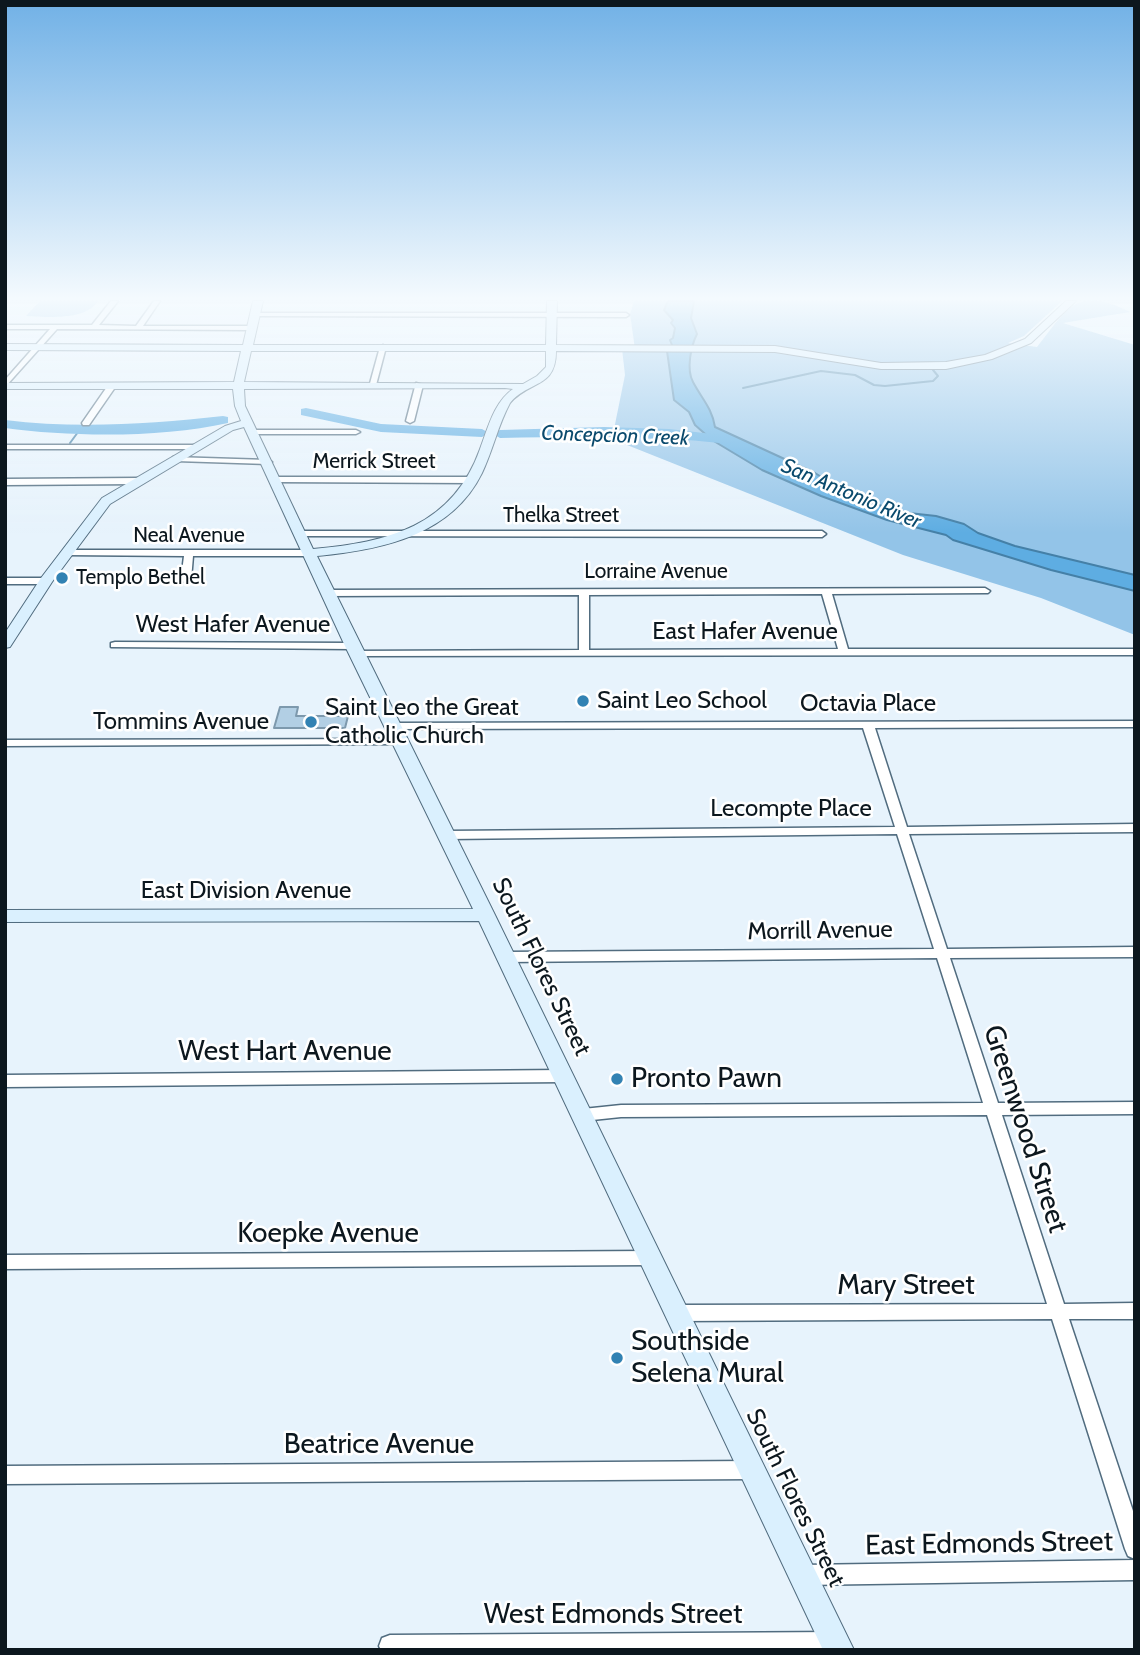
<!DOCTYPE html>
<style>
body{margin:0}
#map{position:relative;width:1140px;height:1655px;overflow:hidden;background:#e7f3fc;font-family:Cabin,sans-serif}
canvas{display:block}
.frame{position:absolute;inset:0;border:7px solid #0c171e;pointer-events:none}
</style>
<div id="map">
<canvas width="1140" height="1655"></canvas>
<div class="frame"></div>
</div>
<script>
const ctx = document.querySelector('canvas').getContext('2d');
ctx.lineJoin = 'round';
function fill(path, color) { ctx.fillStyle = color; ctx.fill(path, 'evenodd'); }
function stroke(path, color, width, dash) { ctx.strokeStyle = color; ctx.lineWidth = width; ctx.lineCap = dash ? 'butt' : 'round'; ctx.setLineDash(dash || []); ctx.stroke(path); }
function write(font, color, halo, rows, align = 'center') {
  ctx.font = font + ' Cabin,sans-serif'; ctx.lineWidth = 5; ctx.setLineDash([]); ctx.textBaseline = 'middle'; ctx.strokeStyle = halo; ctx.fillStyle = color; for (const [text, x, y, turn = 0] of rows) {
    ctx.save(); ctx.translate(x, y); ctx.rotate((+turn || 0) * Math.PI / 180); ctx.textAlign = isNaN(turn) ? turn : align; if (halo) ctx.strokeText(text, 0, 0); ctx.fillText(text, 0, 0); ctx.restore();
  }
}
fill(new Path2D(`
 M40,301H98C86,321 46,317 26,316Z
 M634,301H1062L1024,336L1008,343L1037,347C1068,308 1076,285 1130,312L1063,323L1135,345V635L1041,598L903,555L612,439L625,375L622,349H635L630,314Z`), '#93c4e8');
const water = new Path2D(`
 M668,301H694L691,318L697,334C691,346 686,369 693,382C702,399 712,408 715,427L815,473L852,496L900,512L936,516L964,524L978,533L1015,546L1135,575V591L1051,570L953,540L946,535L887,520L821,496L762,470L712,440L695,425L689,412L674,400L667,351L672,345L670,340L673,338L675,328L671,323L673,320L664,310Z`);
fill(water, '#5eade2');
stroke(water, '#4580a7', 2);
stroke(new Path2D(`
 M743,388L821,371L855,375L874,385L885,386L933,381L938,376L933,370
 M70,443L81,428`), '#4580a7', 2);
fill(new Path2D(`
 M306,408L381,424L482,429L489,433L482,437L381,432L301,415V409Z
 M223,416L228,417V423C162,438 71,437 5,428V420C78,429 151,424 223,416Z
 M604,427L669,429L730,436L737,440L730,444C653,435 578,436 500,438L493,434L500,430Z`), '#5eade2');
const building = new Path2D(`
 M280,707H298L296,716H348L345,728H274Z`);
fill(building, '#b2cfe4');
stroke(building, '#7d99ad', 2);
const street = new Path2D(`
 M111,301H118L99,325L136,326L154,301H160L143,326H252L255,328L252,330L57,329L5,387V380L50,329H5V325H92Z
 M254,313H626L629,315L626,317L252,316L251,315Z
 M383,345L386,347L376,385L369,387L380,347Z
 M416,383L423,385L414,421L410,423L406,421Z
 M109,384L116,386L89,425H83L82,423Z
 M250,430H356L360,432L356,434H250Z
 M5,445H196L200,447L196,449H5Z
 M173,457L268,460L272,462L268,464L176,461H173Z
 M275,477H473L477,480L473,483L272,482V478Z
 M5,479L138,478L142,481L138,484L5,485Z
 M300,531H822L826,534L822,537L297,536L296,534Z
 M68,550H310L315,553L310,556H193L191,580L186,583L181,580L184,556L65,555L63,553Z
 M5,578H46L51,581L46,584H5Z
 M985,588L990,591L988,593L832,594L848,649H1135V655L355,656L350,653L351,651L579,650V595L327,596L322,593L327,590ZM822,594L838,649L589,650V595Z
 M115,642L352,643L357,646L352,649L111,647V643Z
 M1135,721V727L875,728L907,827L1135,824V832L909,834L947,949L1135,947V957L950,958L998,1103L1135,1102V1114L1002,1115L1064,1304L1135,1303V1319H1069L1135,1517V1559L1128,1556L1125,1549L1052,1319L677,1321L671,1318L668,1313L671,1308L677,1305L1047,1304L987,1115L621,1117L583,1121L578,1119L575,1115L578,1111L583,1109L621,1105L983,1103L937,958L506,962L501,960L499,957L501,954L506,952L934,949L897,834L447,839L441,835L447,831L895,827L863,728L392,729L386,726L392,723Z
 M399,739L403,740L405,742L403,744L5,746V740Z
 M564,1070L569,1072L572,1076L569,1080L564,1082L5,1087V1075Z
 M651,1251L657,1253L660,1258L657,1263L651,1265L5,1269V1255Z
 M753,1461L760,1463L763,1470L760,1477L753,1479L5,1484V1466Z
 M1135,1560V1580L803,1585L796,1582L793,1575L796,1568L803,1565Z
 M836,1632L844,1635L847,1643L844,1650H381L379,1646L382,1638L390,1635Z`);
const secondary = new Path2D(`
 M253,301H263L253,345H546L547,301H557L556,345L775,346L881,363L946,362L985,355L1025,339L1066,301H1076L1031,343L992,359L946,369H881L775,352L556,351C556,389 529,380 510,403C498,425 493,450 482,473C451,536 381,550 317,556L495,915L854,1650H823L479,921L5,922V910L473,909L345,646L244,427L233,430L110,504L52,582L10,647L5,648V633L41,578L102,498L225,426L241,421L235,406L233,389H5V383L234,382L241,351L5,350V344L243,345ZM251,351H546V367L537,376L523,384L244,382ZM244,389L505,388L513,389C494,402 488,428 480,449C452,527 388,542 313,549L245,406Z`);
stroke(street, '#516c7f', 3);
stroke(secondary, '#516c7f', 2);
fill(street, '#fff');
fill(secondary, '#daf0fe');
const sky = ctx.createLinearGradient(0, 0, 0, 533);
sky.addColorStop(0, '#71b1e6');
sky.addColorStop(0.56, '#f4fafe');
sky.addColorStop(1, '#f4fafe00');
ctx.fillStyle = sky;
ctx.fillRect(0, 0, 1140, 533);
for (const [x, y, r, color] of [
 [62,578,7,"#3282b3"],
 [583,701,7,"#3282b3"],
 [311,722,7,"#3282b3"],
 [617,1079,7,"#3282b3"],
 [617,1358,7,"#3282b3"]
]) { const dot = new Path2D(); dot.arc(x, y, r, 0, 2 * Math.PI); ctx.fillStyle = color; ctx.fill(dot); stroke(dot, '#fff', 2.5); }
write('italic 21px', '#0a4a6d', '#fff', [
 ["Concepcion Creek",615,436,2],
 ["San Antonio River",851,494,23]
]);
write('21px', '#0c171e', '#fff', [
 ["Merrick Street",374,462],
 ["Thelka Street",561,516],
 ["Neal Avenue",189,536],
 ["Lorraine Avenue",656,572]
]);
write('21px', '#0c171e', '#fff', [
 ["Templo Bethel",76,578]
], 'left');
write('24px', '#0c171e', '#fff', [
 ["West Hafer Avenue",233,625],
 ["East Hafer Avenue",745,632],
 ["Octavia Place",868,704],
 ["Tommins Avenue",181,722],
 ["Lecompte Place",791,809],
 ["East Division Avenue",246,891],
 ["Morrill Avenue",820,931,-1],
 ["South Flores Street",541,967,64],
 ["South Flores Street",795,1498,64]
]);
write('24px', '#0c171e', '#fff', [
 ["Saint Leo School",597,701],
 ["Saint Leo the Great",325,708],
 ["Catholic Church",325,736]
], 'left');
write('28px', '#0c171e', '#fff', [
 ["West Hart Avenue",285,1052],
 ["Greenwood Street",1025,1129,72],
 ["Koepke Avenue",328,1234],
 ["Mary Street",906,1286],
 ["Beatrice Avenue",379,1445],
 ["East Edmonds Street",989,1544,-1],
 ["West Edmonds Street",613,1615]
]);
write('28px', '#0c171e', '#fff', [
 ["Pronto Pawn",631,1079],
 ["Southside",631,1342],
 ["Selena Mural",631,1374]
], 'left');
</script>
